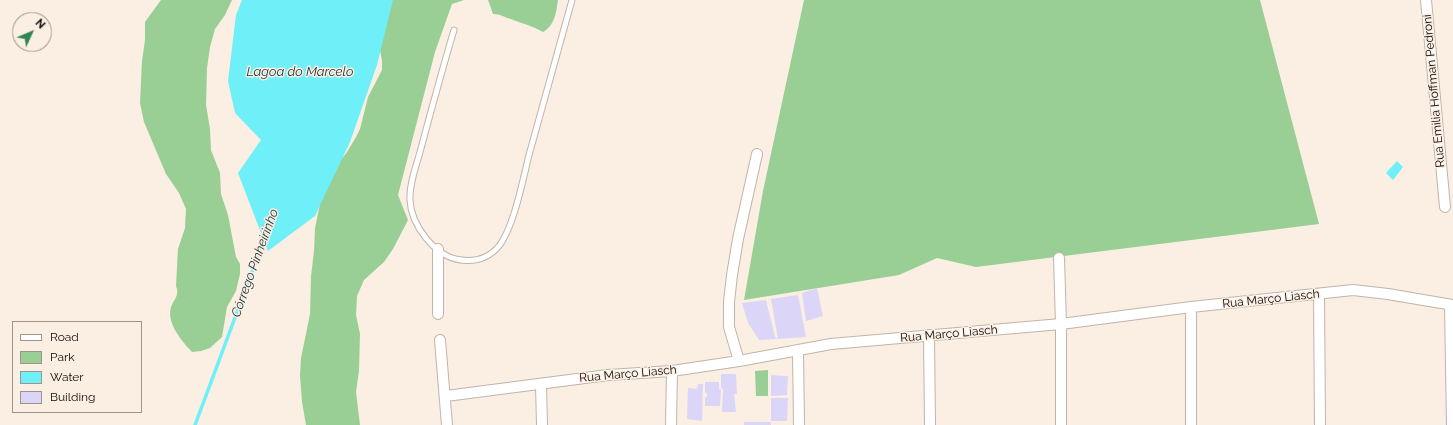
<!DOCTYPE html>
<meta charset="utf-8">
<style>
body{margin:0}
#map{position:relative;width:1453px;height:425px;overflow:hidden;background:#fbeee3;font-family:Raleway,sans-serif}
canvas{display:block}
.legend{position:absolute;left:12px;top:321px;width:130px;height:92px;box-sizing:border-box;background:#fbeee3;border:1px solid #9d948b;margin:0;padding:5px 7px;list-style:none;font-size:12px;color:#100c08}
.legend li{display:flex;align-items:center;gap:8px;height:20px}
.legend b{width:20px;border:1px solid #9d948b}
.north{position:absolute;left:12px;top:12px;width:40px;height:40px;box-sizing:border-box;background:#fbeee3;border:1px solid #9d948b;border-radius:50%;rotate:46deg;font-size:11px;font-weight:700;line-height:16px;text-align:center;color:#100c08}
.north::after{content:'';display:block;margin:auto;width:14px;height:18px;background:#328355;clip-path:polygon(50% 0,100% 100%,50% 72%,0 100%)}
</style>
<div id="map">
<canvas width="1453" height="425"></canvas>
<ul class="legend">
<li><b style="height:5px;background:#fff"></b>Road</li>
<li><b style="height:11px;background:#99cf95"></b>Park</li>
<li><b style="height:11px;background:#6feff8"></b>Water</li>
<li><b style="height:11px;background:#dbd6f7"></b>Building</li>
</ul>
<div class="north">N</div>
</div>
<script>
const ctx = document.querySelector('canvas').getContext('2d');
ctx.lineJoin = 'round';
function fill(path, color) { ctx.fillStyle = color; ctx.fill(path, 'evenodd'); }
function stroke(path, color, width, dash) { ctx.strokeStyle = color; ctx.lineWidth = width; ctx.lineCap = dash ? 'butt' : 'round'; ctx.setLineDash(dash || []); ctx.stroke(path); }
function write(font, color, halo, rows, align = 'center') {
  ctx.font = font + ' Raleway,sans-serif'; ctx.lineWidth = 3; ctx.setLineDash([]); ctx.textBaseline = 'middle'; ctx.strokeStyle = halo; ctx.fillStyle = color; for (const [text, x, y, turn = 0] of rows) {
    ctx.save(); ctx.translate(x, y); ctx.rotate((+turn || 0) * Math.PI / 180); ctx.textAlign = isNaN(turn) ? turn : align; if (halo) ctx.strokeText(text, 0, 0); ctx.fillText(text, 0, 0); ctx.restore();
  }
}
fill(new Path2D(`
 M161,0H232L225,15L215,29L210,47L207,68L206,105L210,129L211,150L220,173L221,194L228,215L236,257L240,264V274L236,291L227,307L222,337L210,348L201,351L192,352C182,341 166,323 171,307C174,299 180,295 176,286L178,249L185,228L186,209L179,193L166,174L144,122L140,103L142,61L145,40V22Z
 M385,0H464L452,4L435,52L398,195L408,220L393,249L384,262L364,280L357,296L356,315L360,334L359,371L356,392L360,425H306L302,402L300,376L301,358L310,314L311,276L314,251L315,228L320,204L337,165L347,152L356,137L360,129L368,97L382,70V61L380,50Z
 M488,0H558C556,13 555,25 543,32C531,25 523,24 511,19C503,17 501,14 493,14Z
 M804,0H1260L1319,224L976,267L937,258L899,275L744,300L763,191Z
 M768,370V396H756L755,371Z`), '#99cf95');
fill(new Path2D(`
 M242,0H393L377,65L350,142L315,216L268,251L238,173L261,140L235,113L228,81L236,15Z
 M1397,161L1403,167L1393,180L1386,173Z`), '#6feff8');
stroke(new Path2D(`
 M195,425L265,237`), '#6feff8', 3.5);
fill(new Path2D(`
 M817,288L823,316L806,321L802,293Z
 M798,295L806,337L778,339L771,299Z
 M766,300L775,337L778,339L759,340L748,323L742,303Z
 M721,374H736L737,394H734L736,412H722L723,389L721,388Z
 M771,375L788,376L787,395L771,396Z
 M705,382H719V389H721L720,406H705V397H707V393L705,392Z
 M698,384H703L702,421L687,419L688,388L697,389Z
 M771,398H788L787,421H771Z
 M744,422H771V425H744Z`), '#dbd6f7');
const lane = new Path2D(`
 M454,30C442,70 431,111 420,152C416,167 409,184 410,200C411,225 435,257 461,260C476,262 489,258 499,246C514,227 523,179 529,155C543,103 558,52 572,0`);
const street = new Path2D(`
 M1426,0L1445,207
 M438,249V314
 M1059,258L1061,324V425
 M1319,294L1320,425
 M1450,305L1452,425
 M929,335L930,425
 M440,340L447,425
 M798,351L799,425
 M739,361L729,327V302L732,275L738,239L757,154
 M541,384L542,425
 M446,396L608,375L672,371L739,361L831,344L1061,324L1191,307L1353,290L1388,294L1453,305
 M671,425L672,371
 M1191,425V307`);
stroke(lane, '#c0b4aa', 7);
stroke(street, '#c0b4aa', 12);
stroke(lane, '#fff', 5);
stroke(street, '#fff', 10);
write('12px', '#100c08', '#fbeee3', [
 ["Rua Emilia Hoffman Pedroni",1434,91,-95],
 ["Rua Março Liasch",1271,299,-6],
 ["Rua Março Liasch",949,334,-5],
 ["Rua Março Liasch",628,374,-5]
]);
write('italic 13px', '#1c3234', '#fbeee3', [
 ["Lagoa do Marcelo",300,72],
 ["Córrego Pinheirinho",255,263,-70]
]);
</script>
